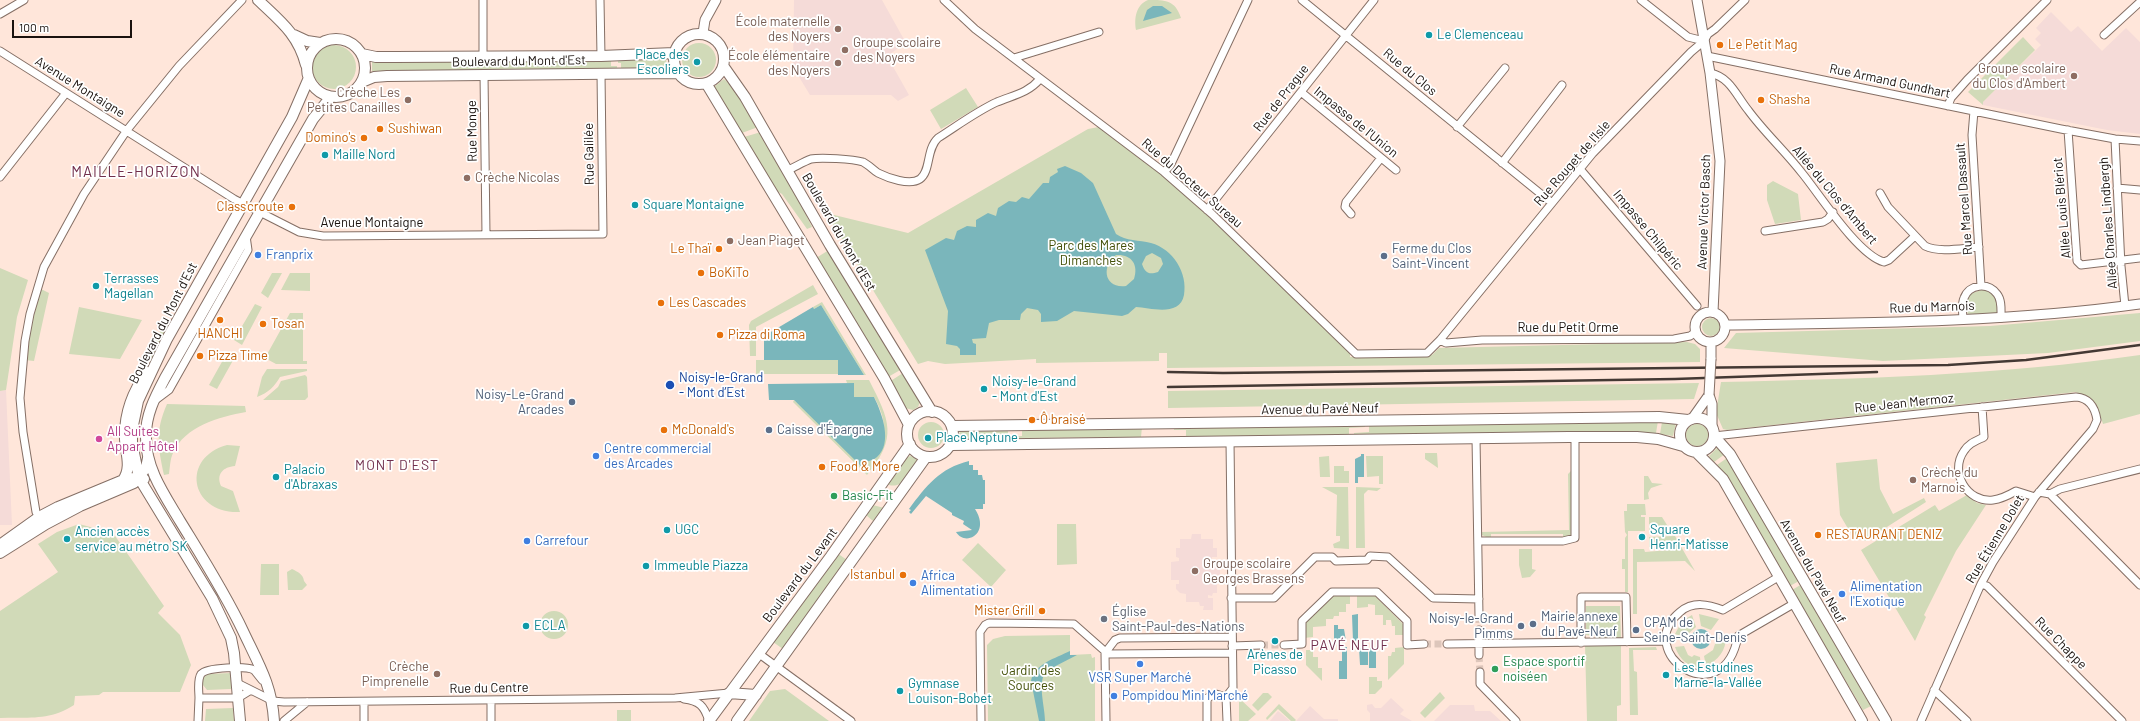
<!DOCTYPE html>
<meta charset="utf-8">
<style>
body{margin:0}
#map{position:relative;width:2140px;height:721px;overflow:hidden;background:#ffe6da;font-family:Barlow,sans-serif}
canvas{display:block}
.scale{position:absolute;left:12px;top:20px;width:120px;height:18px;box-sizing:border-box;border:2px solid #1a120e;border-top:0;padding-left:5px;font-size:12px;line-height:14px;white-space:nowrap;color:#1a120e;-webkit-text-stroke:3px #fff;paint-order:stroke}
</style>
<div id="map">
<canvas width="2140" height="721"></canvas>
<div class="scale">100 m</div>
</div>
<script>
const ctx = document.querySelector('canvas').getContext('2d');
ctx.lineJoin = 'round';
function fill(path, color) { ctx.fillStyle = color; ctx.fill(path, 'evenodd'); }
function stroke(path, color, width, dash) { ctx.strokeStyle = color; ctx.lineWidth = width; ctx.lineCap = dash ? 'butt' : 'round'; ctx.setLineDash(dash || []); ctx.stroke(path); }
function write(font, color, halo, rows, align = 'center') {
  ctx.font = font + ' Barlow,sans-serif'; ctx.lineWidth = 3.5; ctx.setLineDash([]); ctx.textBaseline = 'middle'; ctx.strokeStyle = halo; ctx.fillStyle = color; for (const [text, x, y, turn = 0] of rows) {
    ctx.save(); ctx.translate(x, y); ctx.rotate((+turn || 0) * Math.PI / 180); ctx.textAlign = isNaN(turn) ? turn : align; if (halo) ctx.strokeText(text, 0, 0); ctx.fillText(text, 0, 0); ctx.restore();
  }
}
fill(new Path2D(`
 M794,0H882L906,43L887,56L909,95L898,101L891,95H810L793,67Z
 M2051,12L2071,32L2078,26L2102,51L2126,28L2140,42V134L2107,130L1983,105V102L2041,45L2035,39L2041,33L2036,28Z
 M6,390L12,525H0V391Z
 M1192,534H1201V539H1213V548H1217V557H1212L1211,561H1220V579L1212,580V584H1217V593H1213L1212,596L1208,595V598H1213V610H1203L1204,606H1200L1199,602H1186V594L1180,593L1176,589V584H1179V580H1171V562L1179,561V558L1176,557V548H1180V539H1191Z
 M1391,698L1404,710L1400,714L1412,721H1370V713L1367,710V705L1372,704L1375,708H1381Z
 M1450,705H1474L1475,711H1490L1501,721H1434Z
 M1310,706L1324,719H1338V721H1296Z
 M1278,711L1290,721H1270Z`), '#f5dbd8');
fill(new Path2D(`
 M1148,0C1166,0 1175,0 1181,18L1136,30C1134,18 1136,5 1148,0Z
 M2023,37L2035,50L1983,102V105L1968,92Z
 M682 60a17 17 0 1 1 34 0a17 17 0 1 1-34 0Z
 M312 67a22 22 0 1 1 44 0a22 22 0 1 1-44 0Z
 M660,58L666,59L667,69L621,70V63H618V59Z
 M611,59V66H617V69L372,71V62Z
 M724,79L732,86L758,127L742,133L714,87Z
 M966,88L978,107L941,129L930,110Z
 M1104,126L1212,214L1350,353V357L1432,355L1439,348L1687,342L1695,344L1700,349V362L1167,368V353H1159V361L1036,363V359L945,364L928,361L918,364L826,213L908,233L1088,129Z
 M761,132L785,172L812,227L807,229L782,194L775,190L744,137Z
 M1773,181L1798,194L1801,220L1775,224L1767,200V185Z
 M829,250L847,284L863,304L902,369L888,377L816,258Z
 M0,268L28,280L17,317L6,390L0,391Z
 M272,273H282L268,298L261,293Z
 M290,273H310V291L281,290Z
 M813,285L818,294L756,327V356H750L749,325L751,321Z
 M41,289L49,293L34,361L25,360L30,330Z
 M1984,289L1995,296L1998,309L1997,313L1968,315L1966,303L1970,294Z
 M822,302L866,375H864L821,305L814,309L813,307Z
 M255,304L262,307L242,345L234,340Z
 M79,307L142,320L120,359L69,354Z
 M290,313H303V361H307V364H276L265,358Z
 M2140,313V341L2048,353L1883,361L1724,348L1736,333L1990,326Z
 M1702 327a9 9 0 1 1 18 0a9 9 0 1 1-18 0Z
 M164,324L170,326L151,361H144Z
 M228,351L236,355L217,389L209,385Z
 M2140,355V414L2103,424L2096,404L2076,392L1727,430L1723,429L1716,413L1721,382C1861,379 2001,375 2140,355Z
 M756,360H838V374H756Z
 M267,369H307V371L280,377C275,386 268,393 257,397L262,377Z
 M903,373L920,402L918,407L913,410L905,408L889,382Z
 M305,375L307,377L308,397L305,400H263L278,387L281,381Z
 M846,380H869C890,421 898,437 867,475L793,402L794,400L868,468L865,462L875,459C884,432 889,424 874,397L854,398V383H847Z
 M1699,383L1694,399L1168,408V391Z
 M167,404L245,406L246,412C219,417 185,426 173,453C170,459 170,468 169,474L164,475C158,447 155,431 167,404Z
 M1658,421L1656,433L1354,435V433L1369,432V424Z
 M918 435a13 13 0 1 1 26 0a13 13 0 1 1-26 0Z
 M1662,422L1676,423L1673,436L1660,434Z
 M1686 435a11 11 0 1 1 22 0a11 11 0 1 1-22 0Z
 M1365,425V427L1349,428V436L1186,437V430H1174V427Z
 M1142,427L1141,437L1014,438V436H1022V429Z
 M1017,429V431H1008V438L967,440L962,438L959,434L961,430Z
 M227,445L240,446L235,466C223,467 216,474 221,486L233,491L240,512C190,514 180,458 227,445Z
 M1718,447L1725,454L1714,462L1709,456Z
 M1425,453H1437L1438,468L1425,459Z
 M911,456L916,459L917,463C910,472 903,489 889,485L888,483L907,457Z
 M1329,456L1330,477H1320L1319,457Z
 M1366,456H1383V484H1379V476L1367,477Z
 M1727,458L1799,581L1790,586L1717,465Z
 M1877,459L1880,489L1893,514L1924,498L1926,502L1865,541L1859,534L1853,537L1840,515L1836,463Z
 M1334,466H1344V471H1349V483H1334Z
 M1571,471H1573L1572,536L1563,538V534H1491V539L1482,535V532L1569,530L1568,474Z
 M1644,476H1648L1652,483L1663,484L1651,488L1648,493L1649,499L1644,500Z
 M1322,487H1348L1349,549L1334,548L1333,544L1340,541V536H1336L1337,495Z
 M1356,487L1381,488L1377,491L1368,490L1364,494L1365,548H1356Z
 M1967,495L1977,503L1986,505L1956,551L1924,615L1926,617L1915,641L1861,550L1935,505L1939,511Z
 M1627,504H1645L1646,515H1641V517H1645V531H1628V592H1625V569H1622V559H1625V538L1627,535L1625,532L1624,511H1627Z
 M873,505L884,508L873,521L866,515Z
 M1649,517H1662L1672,533H1649Z
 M79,524L113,533L164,606L158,613L180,635L191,665L180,692H103L99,695L75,696L74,705C49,721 29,717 0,718V611L58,572L38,544L57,532Z
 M1057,524H1076L1077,564L1057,565Z
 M1675,536L1695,571L1685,561L1637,562V614H1633V549H1644L1645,552L1670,550V547H1649V537Z
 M978,543L1006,570L991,587L962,560Z
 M1519,549H1532V569L1536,570L1530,577L1522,578L1519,565Z
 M837,553L847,560L783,649L773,642Z
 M261,564H279V595H260Z
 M292,569C298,572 303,574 304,581L307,585L302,590H288L287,572Z
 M1802,584L1873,705L1863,710L1792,590Z
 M1333,595H1350V604H1346V612H1339V616H1334L1333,619H1326V626L1313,627V637L1304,638V624Z
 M1357,595H1374L1403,624V635H1395V626H1392L1391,620H1386V625H1383V615H1375V605L1368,604V607L1357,608Z
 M1586,606H1620L1621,638H1595V636L1586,635Z
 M540 625a14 14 0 1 1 28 0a14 14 0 1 1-28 0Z
 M1699,614L1719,619L1711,630L1701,626Z
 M1692,615L1696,627L1689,633L1687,638L1675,634L1682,621Z
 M1070,635V655L1091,654L1092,658L1095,657V721H988L987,645L993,639L1005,636Z
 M1726,637C1726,651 1718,660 1706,666L1704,656L1713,650L1717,638Z
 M1585,645H1621V705L1617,706V721H1587Z
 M1684,646L1688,655L1692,657L1694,655L1700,657L1701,668C1687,666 1680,660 1675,647Z
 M1404,647V664L1388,680V656H1391L1392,652H1395V648Z
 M1656,647L1657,650H1633L1634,671L1637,672L1638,715H1630L1629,648Z
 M1306,650H1313V657H1318V668H1322V681L1306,665Z
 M231,673V689L207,690L203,685V679L207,674Z
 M1369,677H1377V681H1382V687L1375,694H1369Z
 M785,689L829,721H749L770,691Z
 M1440,692L1445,698L1425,718L1420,713Z
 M1263,693H1268L1272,697L1258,711L1252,705Z
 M1239,698L1256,714L1248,721H1239Z
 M1279,704L1296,720L1295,721H1291L1278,709L1267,720L1266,718Z
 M233,708L234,721H205L206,709Z
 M617,710H631V721H617Z`), '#d1dab8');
fill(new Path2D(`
 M1153,6H1162L1172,13L1143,21L1147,10Z
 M1065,166L1081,173L1093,183L1116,234C1126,241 1139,240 1151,243C1173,249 1188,273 1184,295C1180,317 1151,308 1136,307L1128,314L1122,316L1074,311L1057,321L1041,322V314L1038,310L1027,308L1021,314L1020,320H999L989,323L986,338L972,339L973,343L976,344V355H960V349L957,346L946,344L948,311L925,250L946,238L954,240L957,231L967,226L976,227V220L988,213L996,216L998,208L1009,201L1016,202L1022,197L1029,199L1043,183H1049L1050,177L1058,172L1057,169ZM1152,253L1161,258L1163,264L1158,272C1149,275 1145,273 1142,264L1146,256ZM1116,255C1131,254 1139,264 1134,279L1126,286C1104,289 1101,266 1116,255Z
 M821,305L864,375H838V360H764V336L813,307L814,309Z
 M854,383V397H874C882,413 893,443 877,457C874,460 869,461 865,462L868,468L865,470L794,400H769L768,384Z
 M1361,454H1364V477H1358V483H1355V459L1361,456Z
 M969,461V465H973V470H978V475H982L983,480H985V504H983V509H975C991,534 965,547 956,532L972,530L963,524L964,521L952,515V513L926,496L911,514L909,512L911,510L909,509C926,486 940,468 969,461Z
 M1358,614V641H1353L1352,615Z
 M1334,625H1338V629H1344L1346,641H1334Z
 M1691 639a10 10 0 1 1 20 0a10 10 0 1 1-20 0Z
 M1342,647H1347V679H1339V661H1342Z
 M1359,648H1368V665H1360Z
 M1369,648H1376V668H1369Z
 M1070,651V655H1077L1046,671C1037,683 1045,706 1045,721H1039L1031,681C1034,664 1056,658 1070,651Z`), '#7ab6bb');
stroke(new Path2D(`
 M1479,616V630
 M1424,644H1447
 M1261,645H1284
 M1479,655L1480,672`), '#ddc6bb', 7, [7, 3.5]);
const minor = new Path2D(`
 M483,0V57
 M600,0L601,56
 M944,0L975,29L1164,172L1212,214L1356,354L1427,353L1440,340L1593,153L1691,52L1704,41L1708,34L1715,29L1745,0
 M1302,0L1552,203
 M1641,0L1688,37L1704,41
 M0,14L24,0
 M2104,35L2140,2
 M0,51L234,199L299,232L323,236L603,234L601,73
 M1707,56L2061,129L2115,139L2140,141
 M1014,58L1099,32
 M1710,73C1730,77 1736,95 1748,110C1764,132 1785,151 1802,173C1820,195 1858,255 1884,262L1889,260L1915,236
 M484,74L486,235
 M1301,92L1396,170
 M1948,106L1951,98L1967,80L2047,0
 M1974,111L1972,135L1981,286
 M1457,127L1505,68
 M2068,130L2077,261L2081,265L2140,258
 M2115,139L2121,266L2125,306
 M1502,163L1562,85
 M1580,169L1697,306
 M788,170C795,167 803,162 811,159C820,157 853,159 863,162C869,165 873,170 878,173C888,178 910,186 920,179C931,171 926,149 938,138C957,126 977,111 997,102C1014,95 1028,93 1040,79
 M1164,172L1170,166L1248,0
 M0,177L66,93
 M2117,188L2140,190
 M1880,193L1888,207L1925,246C1940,253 1962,248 1979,247
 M1207,210L1374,0
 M1351,214L1345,207L1346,202L1381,158
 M1765,231L1823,222L1828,219L1833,212
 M1963,320C1963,313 1961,305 1964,298C1969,284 1988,282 1997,294C2002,300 2001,310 2001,318
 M1440,340L1446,343L1482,340L1674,339L1690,336L1696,332
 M153,402L169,390L248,250L246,236
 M1982,407L1984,437C1976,441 1969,443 1964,451C1949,472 1967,503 1993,500C2001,499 2009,495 2016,491L2035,497
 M1714,436L2076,397C2089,398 2095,407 2097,420L2093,429L2035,497L1993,562L1981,584L1921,721
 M1476,438L1479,616
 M2039,492L2050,494L2140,585
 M2050,494L2060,489L2140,469
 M36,512L23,432L20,398L25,341L30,314L44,267L84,194L127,130L179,66L242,0
 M1478,541H1563L1575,538V437
 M1780,576L1723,610C1708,604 1693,601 1680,612C1631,652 1723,716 1738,636L1795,603
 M1981,584L1987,586L2122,721
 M1231,598H1274L1315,557H1332L1336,561L1367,560L1370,556L1388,557L1433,598L1479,599
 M1479,630V655
 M1581,643V597H1626L1627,642
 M1447,644L1666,641
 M1284,645L1302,644V621L1332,592H1377L1407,621V645L1424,644
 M1232,646L1261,645
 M758,653L851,721
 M1480,672V684L1516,721
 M237,683L273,701L284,702L675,698L729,693
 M251,690L238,698H199C199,691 197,680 201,674C207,667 246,666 254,670L262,680
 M1934,690L1967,721
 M1226,697L1233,688L1230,441
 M684,699C699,701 704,705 709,721
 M491,700V721
 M364,702V721
 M198,721L199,698
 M284,721L307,702
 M981,721L980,632L985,625L989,623L1074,624L1108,654L1232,653
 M1106,721L1105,653L1115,640L1120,638L1232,637
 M1207,721V698L1216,694L1226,697L1227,721`);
const tertiary = new Path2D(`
 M1697,0L1710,73L1720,161L1713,312
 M703,33L705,20L716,0
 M1695 327a15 15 0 1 1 30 0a15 15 0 1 1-30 0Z
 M1725,325C1863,323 2003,323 2140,304
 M1711,359V342
 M1709,395L1712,404V426
 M1692,419L1709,395`);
const secondary = new Path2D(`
 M258,0C280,21 298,34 306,65
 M674 59a25 25 0 1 1 50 0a25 25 0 1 1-50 0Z
 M294,35L307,41L320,43
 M307 68a29 29 0 1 1 58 0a29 29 0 1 1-58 0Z
 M362,54L376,57H395L601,56L674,53
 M724,67L745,97L830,245L932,412
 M362,82L374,77L387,76L678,73
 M706,83L884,378L909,425
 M907 434a23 23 0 1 1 46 0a23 23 0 1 1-46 0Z
 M1680 435a17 17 0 1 1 34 0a17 17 0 1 1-34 0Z
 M952,426L1659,417L1688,420
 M1714,436L1730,454L1886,721
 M951,445L1569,437H1637L1658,439L1683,446
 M1696,452L1723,479L1862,721
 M123,480C133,466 124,450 125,435C125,411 133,391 147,372
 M0,545L39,517L58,507L128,478L144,479
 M0,553L46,524L80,506L134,483L146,468L148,458
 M729,693L756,695
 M240,721L234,653L231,638L212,598L139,478L132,443V430L138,401L167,339L292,117L308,80
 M274,721C272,685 258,663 243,631C225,593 202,557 180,521C164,494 146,469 146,438C145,416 155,397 165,378L313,119L330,98
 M709,721L831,556L910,444
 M737,721L926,457`);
stroke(minor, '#856f65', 9);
stroke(tertiary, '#856f65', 11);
stroke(secondary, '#856f65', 12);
stroke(minor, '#fff', 7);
stroke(tertiary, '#fff', 9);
stroke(secondary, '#fff', 10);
stroke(new Path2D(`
 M1168,372L1223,373L1948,365L2026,360L2140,345
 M1168,387L1675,379L1877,372`), '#443934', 2.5);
const tertiaryBridge = new Path2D(`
 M1709,395L1711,359`);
stroke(tertiaryBridge, '#856f65', 11, []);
stroke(tertiaryBridge, '#fff', 9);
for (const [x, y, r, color] of [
 [838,29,4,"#8d6e63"],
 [1429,35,4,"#0f9aa8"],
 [1720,45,4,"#e8710a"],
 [845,50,4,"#8d6e63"],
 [697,62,4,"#0f9aa8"],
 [838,63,4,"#8d6e63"],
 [2074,76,4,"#8d6e63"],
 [408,100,4,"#8d6e63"],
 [1761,100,4,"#e8710a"],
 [380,129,4,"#e8710a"],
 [364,138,4,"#e8710a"],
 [325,155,4,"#0f9aa8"],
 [467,178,4,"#8d6e63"],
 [635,205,4,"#0f9aa8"],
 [292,207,4,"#e8710a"],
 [730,241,4,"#8d6e63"],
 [719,249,4,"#e8710a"],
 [258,255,4,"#3f7fe0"],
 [1384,256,4,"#5c6f8a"],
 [701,273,4,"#e8710a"],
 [96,286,4,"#0f9aa8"],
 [661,303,4,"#e8710a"],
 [220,320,4,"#e8710a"],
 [263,324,4,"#e8710a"],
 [720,335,4,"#e8710a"],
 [200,356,4,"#e8710a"],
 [670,385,5,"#1a4fb4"],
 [984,389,4,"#0f9aa8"],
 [572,402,4,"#5c6f8a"],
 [1032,420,4,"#e8710a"],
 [664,430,4,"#e8710a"],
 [769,430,4,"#5c6f8a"],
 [928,438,4,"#0f9aa8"],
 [99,439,4,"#d1479c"],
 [596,456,4,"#3f7fe0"],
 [822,467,4,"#e8710a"],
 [276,477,4,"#0f9aa8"],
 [1913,480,4,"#8d6e63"],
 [834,496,4,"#2e9e5b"],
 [667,530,4,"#0f9aa8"],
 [1818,535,4,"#e8710a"],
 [1642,537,4,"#0f9aa8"],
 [67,539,4,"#0f9aa8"],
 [527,541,4,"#3f7fe0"],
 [646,566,4,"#0f9aa8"],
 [1195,571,4,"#8d6e63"],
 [903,575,4,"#e8710a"],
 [913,583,4,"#3f7fe0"],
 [1842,594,4,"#3f7fe0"],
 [1042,611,4,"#e8710a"],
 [1104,619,4,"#6b7280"],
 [1533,624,4,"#5c6f8a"],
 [526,626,4,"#0f9aa8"],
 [1521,626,4,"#5c6f8a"],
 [1636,630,4,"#5c6f8a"],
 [1275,641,4,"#0f9aa8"],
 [1140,664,4,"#3f7fe0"],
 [1495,669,4,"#2e9e5b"],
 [437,674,4,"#8d6e63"],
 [1666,675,4,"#0f9aa8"],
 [900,691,4,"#0f9aa8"],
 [1114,696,4,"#3f7fe0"]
]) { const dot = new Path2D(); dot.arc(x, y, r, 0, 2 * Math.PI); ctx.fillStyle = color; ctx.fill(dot); stroke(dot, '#fff', 1.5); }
write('13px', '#785e54', '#fff', [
 ["École maternelle",830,22],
 ["des Noyers",830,37],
 ["Groupe scolaire",853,43,"left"],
 ["des Noyers",853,58,"left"],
 ["École élémentaire",830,56],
 ["des Noyers",830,71],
 ["Groupe scolaire",2066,69],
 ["du Clos d'Ambert",2066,84],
 ["Crèche Les",400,93],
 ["Petites Canailles",400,108],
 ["Crèche Nicolas",475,178,"left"],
 ["Jean Piaget",738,241,"left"],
 ["Crèche du",1921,473,"left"],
 ["Marnois",1921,488,"left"],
 ["Groupe scolaire",1203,564,"left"],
 ["Georges Brassens",1203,579,"left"],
 ["Crèche",429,667],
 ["Pimprenelle",429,682]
], 'right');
write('13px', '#0d838f', '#fff', [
 ["Le Clemenceau",1437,35],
 ["Place des",689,55,"right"],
 ["Escoliers",689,70,"right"],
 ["Maille Nord",333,155],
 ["Square Montaigne",643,205],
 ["Terrasses",104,279],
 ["Magellan",104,294],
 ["Noisy-le-Grand",992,382],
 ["- Mont d'Est",992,397],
 ["Place Neptune",936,438],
 ["Palacio",284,470],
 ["d'Abraxas",284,485],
 ["UGC",675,530],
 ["Square",1650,530],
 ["Henri-Matisse",1650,545],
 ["Ancien accès",75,532],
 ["service au métro SK",75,547],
 ["Immeuble Piazza",654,566],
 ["ECLA",534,626],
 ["Arènes de",1275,655,"center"],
 ["Picasso",1275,670,"center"],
 ["Les Estudines",1674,668],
 ["Marne-la-Vallée",1674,683],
 ["Gymnase",908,684],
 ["Louison-Bobet",908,699]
], 'left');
write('13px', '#c56008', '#fff', [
 ["Le Petit Mag",1728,45],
 ["Shasha",1769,100],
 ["Sushiwan",388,129],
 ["Domino's",356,138,"right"],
 ["Class'croute",284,207,"right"],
 ["Le Thaï",711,249,"right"],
 ["BoKiTo",709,273],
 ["Les Cascades",669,303],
 ["Tosan",271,324],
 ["HANCHI",220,334,"center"],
 ["Pizza di Roma",728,335],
 ["Pizza Time",208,356],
 ["Ô braisé",1040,420],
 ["McDonald's",672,430],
 ["Food & More",830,467],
 ["RESTAURANT DENIZ",1826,535],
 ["Istanbul",895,575,"right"],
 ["Mister Grill",1034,611,"right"]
], 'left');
write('13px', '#1a120e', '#fff', [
 ["Boulevard du Mont d'Est",519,61,-1],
 ["Rue du Clos",1410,72,40],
 ["Rue Armand Gundhart",1890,81,12],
 ["Avenue Montaigne",80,87,32],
 ["Rue de Prague",1281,98,-52],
 ["Impasse de l'Union",1356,122,39],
 ["Rue Monge",472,131,-91],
 ["Rue Galilée",589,154,-91],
 ["Rue Rouget de l'Isle",1572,163,-49],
 ["Rue du Docteur Sureau",1192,183,41],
 ["Allée du Clos d’Ambert",1835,195,50],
 ["Rue Marcel Dassault",1964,199,-94],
 ["Allée Louis Blériot",2062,208,-95],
 ["Avenue Victor Basch",1704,212,-88],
 ["Avenue Montaigne",372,223],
 ["Allée Charles Lindbergh",2108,223,-94],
 ["Impasse Chilpéric",1648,230,50],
 ["Boulevard du Mont d'Est",839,232,60],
 ["Rue du Marnois",1932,307,-2],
 ["Boulevard du Mont d'Est",163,323,-63],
 ["Rue du Petit Orme",1568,328],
 ["Rue Jean Mermoz",1904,403,-6],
 ["Avenue du Pavé Neuf",1320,409,-1],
 ["Rue Étienne Dolet",1995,539,-59],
 ["Avenue du Pavé Neuf",1813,571,60],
 ["Boulevard du Levant",800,575,-53],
 ["Rue Chappe",2061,643,45],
 ["Rue du Centre",489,688,-1]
]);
write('13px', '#424f07', '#fff', [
 ["Parc des Mares",1091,246],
 ["Dimanches",1091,261],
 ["Jardin des",1031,671],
 ["Sources",1031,686]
]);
write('13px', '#4e5e75', '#fff', [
 ["Ferme du Clos",1392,249],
 ["Saint-Vincent",1392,264],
 ["Noisy-Le-Grand",564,395,"right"],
 ["Arcades",564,410,"right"],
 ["Caisse d'Épargne",777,430],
 ["Mairie annexe",1541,617],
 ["du Pavé-Neuf",1541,632],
 ["Noisy-le-Grand",1513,619,"right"],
 ["Pimms",1513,634,"right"],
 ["CPAM de",1644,623],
 ["Seine-Saint-Denis",1644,638]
], 'left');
write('13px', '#366cbe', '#fff', [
 ["Franprix",266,255],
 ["Centre commercial",604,449],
 ["des Arcades",604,464],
 ["Carrefour",535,541],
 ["Africa",921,576],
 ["Alimentation",921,591],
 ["Alimentation",1850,587],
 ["l'Exotique",1850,602],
 ["VSR Super Marché",1140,678,"center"],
 ["Pompidou Mini Marché",1122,696]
], 'left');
write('13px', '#164399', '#fff', [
 ["Noisy-le-Grand",679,378],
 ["- Mont d’Est",679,393]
], 'left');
write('13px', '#b23c85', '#fff', [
 ["All Suites",107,432],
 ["Appart Hôtel",107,447]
], 'left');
write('13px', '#27864d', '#fff', [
 ["Basic-Fit",842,496],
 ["Espace sportif",1503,662],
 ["noiséen",1503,677]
], 'left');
write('13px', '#5b616d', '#fff', [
 ["Église",1112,612],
 ["Saint-Paul-des-Nations",1112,627]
], 'left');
ctx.letterSpacing = '1px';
write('14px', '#72304d', '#fff', [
 ["MONT D'EST",397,465],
 ["PAVÉ NEUF",1350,645]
]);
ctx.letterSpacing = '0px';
ctx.letterSpacing = '1px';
write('15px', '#72304d', '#fff', [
 ["MAILLE-HORIZON",136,172]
]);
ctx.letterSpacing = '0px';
</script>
